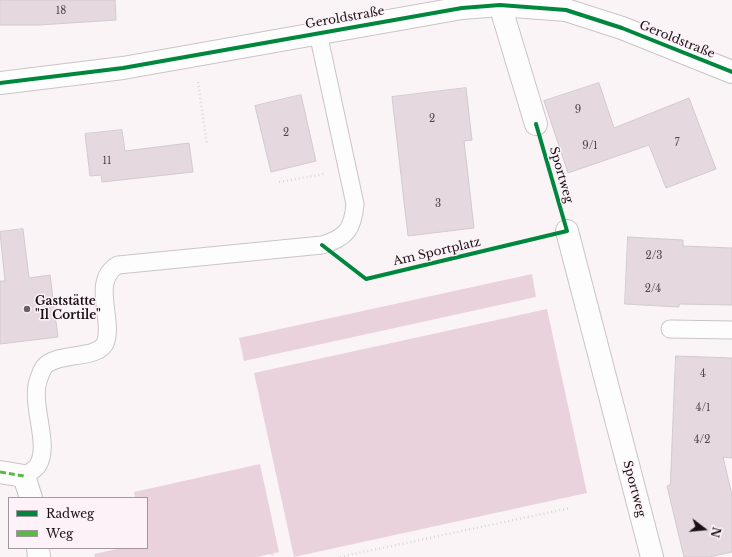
<!DOCTYPE html>
<meta charset="utf-8">
<style>
body{margin:0}
#map{position:relative;width:732px;height:557px;overflow:hidden;background:#faf4f7;font-family:"Libre Baskerville",serif}
canvas{display:block}
.legend{position:absolute;left:8px;top:497px;width:140px;height:52px;box-sizing:border-box;background:#fcf2f7;border:1px solid #a1989d;margin:0;padding:5px 7px;list-style:none;font-size:12px;color:#191115}
.legend li{display:flex;align-items:center;gap:8px;height:20px}
.legend b{width:20px;border:1px solid #a1989d}
.north{position:absolute;left:684px;top:509px;width:40px;height:40px;-webkit-text-stroke:3px #fcf2f7;paint-order:stroke;rotate:106deg;font-size:11px;font-weight:700;line-height:16px;text-align:center;color:#191115}
.north::after{content:'';display:block;margin:auto;width:14px;height:18px;background:#191115;clip-path:polygon(50% 0,100% 100%,50% 72%,0 100%)}
</style>
<div id="map">
<canvas width="732" height="557"></canvas>
<ul class="legend">
<li><b style="height:5px;background:#00873e"></b>Radweg</li>
<li><b style="height:5px;background:#58b947"></b>Weg</li>
</ul>
<div class="north">N</div>
</div>
<script>
const ctx = document.querySelector('canvas').getContext('2d');
ctx.lineJoin = 'round';
function fill(path, color) { ctx.fillStyle = color; ctx.fill(path, 'evenodd'); }
function stroke(path, color, width, dash) { ctx.strokeStyle = color; ctx.lineWidth = width; ctx.lineCap = dash ? 'butt' : 'round'; ctx.setLineDash(dash || []); ctx.stroke(path); }
function write(font, color, halo, rows, align = 'center') {
  ctx.font = font + ' "Libre Baskerville",serif'; ctx.lineWidth = 3; ctx.setLineDash([]); ctx.textBaseline = 'middle'; ctx.strokeStyle = halo; ctx.fillStyle = color; for (const [text, x, y, turn = 0] of rows) {
    ctx.save(); ctx.translate(x, y); ctx.rotate((+turn || 0) * Math.PI / 180); ctx.textAlign = isNaN(turn) ? turn : align; if (halo) ctx.strokeText(text, 0, 0); ctx.fillText(text, 0, 0); ctx.restore();
  }
}
fill(new Path2D(`
 M532,274L536,297L244,361L239,338Z
 M547,309L587,493L294,557L254,373Z
 M260,464L279,552L257,557H95L94,554L122,548H147V498H135L134,492Z`), '#ead2dd');
const building = new Path2D(`
 M0,0H115L116,20L39,25H0Z
 M599,83L614,128L689,98L716,169L666,188L649,145L568,173L544,101Z
 M466,88L472,140L464,141L474,228L408,236L392,97Z
 M301,95L316,161L271,172L255,106Z
 M122,130L125,151L189,143L193,172L102,182L101,175L90,176L85,134Z
 M23,229L29,278L50,275L58,337L0,344V281H5L0,232Z
 M628,237L683,240V246L732,248V305L679,304V307L625,304Z
 M676,356L732,358V458L723,457L732,495V552L709,557H684L667,486L670,485Z`);
fill(building, '#e5d8de');
stroke(building, '#d1cace', 1);
const service = new Path2D(`
 M670,329L732,330
 M24,476C29,473 36,469 38,465C51,444 29,403 39,378C40,375 42,370 44,367C57,351 100,361 106,341C113,318 91,280 118,265L322,245C346,238 353,229 355,204L318,33`);
const minor = new Path2D(`
 M501,0L500,5L536,124
 M567,231L652,557
 M0,472L24,476L31,498
 M38,548L39,557`);
const tertiary = new Path2D(`
 M0,83L123,68L462,8L500,5L566,10L622,28L732,72`);
stroke(service, '#cbc4c7', 19);
stroke(minor, '#cbc4c7', 24);
stroke(tertiary, '#cbc4c7', 24);
stroke(new Path2D(`
 M198,82L207,145
 M543,150L559,204
 M279,182L324,174
 M346,264L366,279L541,237
 M272,554V557
 M340,557L570,508`), '#d9d6d8', 2.5, [1, 3]);
stroke(service, '#fefdfe', 17);
stroke(minor, '#fefdfe', 22);
stroke(tertiary, '#fefdfe', 22);
stroke(new Path2D(`
 M0,472L24,476`), '#58b947', 3, [6, 3]);
stroke(new Path2D(`
 M0,83L123,68L462,8L500,5L566,10L622,28L732,72
 M322,245L366,279L567,231L536,124`), '#00873e', 4);
for (const [x, y, r, color] of [
 [27,309,4,"#686064"]
]) { const dot = new Path2D(); dot.arc(x, y, r, 0, 2 * Math.PI); ctx.fillStyle = color; ctx.fill(dot); stroke(dot, '#fcf2f7', 1.5); }
write('10px', '#4f464a', null, [
 ["18",61,11],
 ["9",578,110],
 ["2",432,119],
 ["2",286,133],
 ["7",677,143],
 ["9/1",590,146],
 ["11",107,161],
 ["3",438,204],
 ["2/3",654,256],
 ["2/4",653,289],
 ["4",703,374],
 ["4/1",703,408],
 ["4/2",702,440]
]);
write('12px', '#191115', '#fcf2f7', [
 ["Geroldstraße",345,18,-10],
 ["Geroldstraße",677,40,22],
 ["Sportweg",561,175,74],
 ["Am Sportplatz",437,252,-13],
 ["Sportweg",634,489,75]
]);
write('bold 12px', '#191115', '#fcf2f7', [
 ["Gaststätte",35,302],
 ["\"Il Cortile\"",35,316]
], 'left');
</script>
